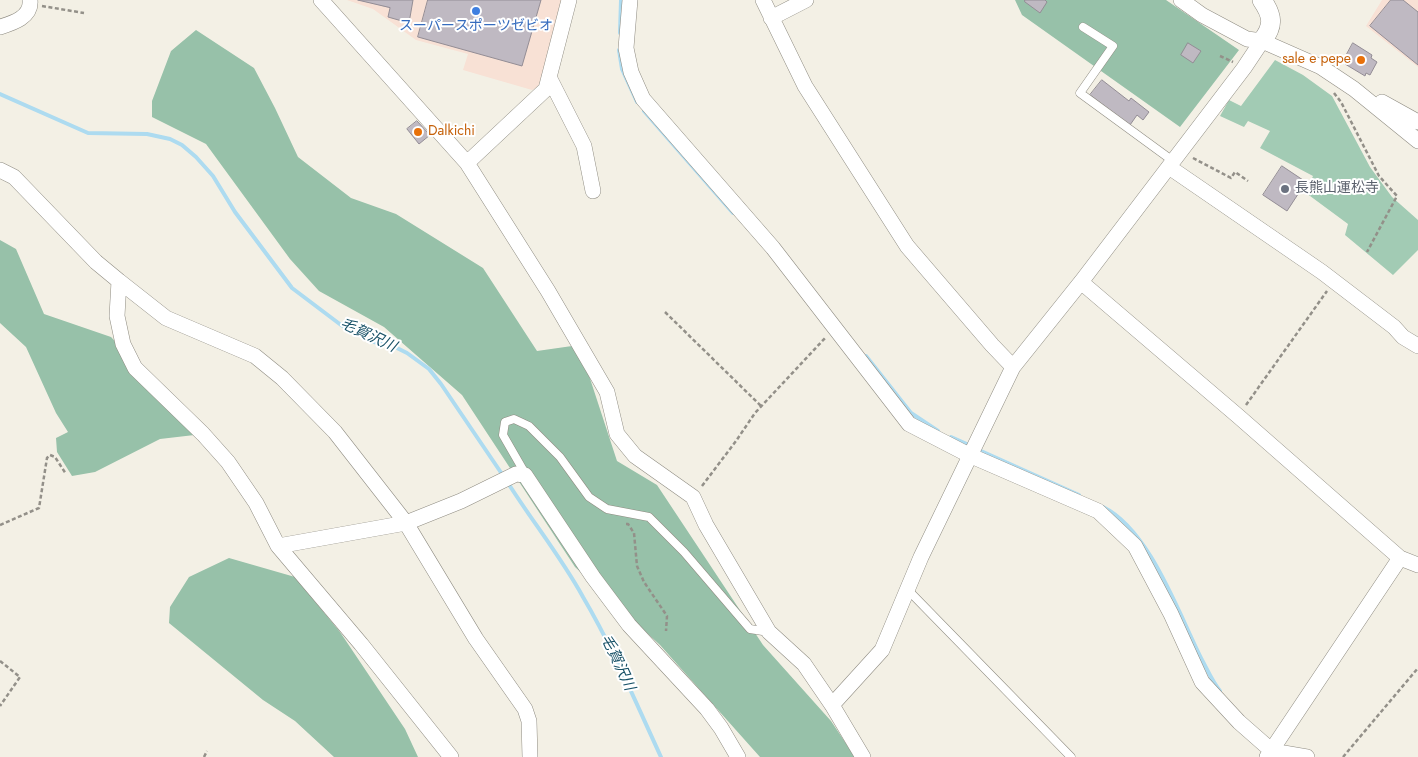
<!DOCTYPE html>
<meta charset="utf-8">
<style>
body{margin:0}
canvas{display:block;background:#f3f0e5}
</style>
<canvas width="1418" height="757"></canvas>
<script>
const ctx = document.querySelector('canvas').getContext('2d');
ctx.lineJoin = 'round';
function fill(path, color) { ctx.fillStyle = color; ctx.fill(path, 'evenodd'); }
function stroke(path, color, width, dash) { ctx.strokeStyle = color; ctx.lineWidth = width; ctx.lineCap = dash ? 'butt' : 'round'; ctx.setLineDash(dash || []); ctx.stroke(path); }
function write(font, color, halo, rows, align = 'center') {
  ctx.font = font + ' Jost,"Noto Sans JP",sans-serif'; ctx.lineWidth = 4; ctx.setLineDash([]); ctx.textBaseline = 'middle'; ctx.strokeStyle = halo; ctx.fillStyle = color; for (const [text, x, y, turn = 0] of rows) {
    ctx.save(); ctx.translate(x, y); ctx.rotate((+turn || 0) * Math.PI / 180); ctx.textAlign = isNaN(turn) ? turn : align; if (halo) ctx.strokeText(text, 0, 0); ctx.fillText(text, 0, 0); ctx.restore();
  }
}
fill(new Path2D(`
 M347,0H564L542,85L532,90L463,70L468,54L416,40L373,9Z
 M1382,0H1418V67L1366,26Z`), '#f8e1d5');
fill(new Path2D(`
 M1275,60L1303,75L1332,96L1370,167L1392,197L1418,220V250L1393,275L1345,235L1348,224L1306,193L1313,176L1260,148L1270,131L1248,121L1244,127L1220,116L1229,100L1241,106Z`), '#a2cbb4');
fill(new Path2D(`
 M1015,0H1166L1239,50L1180,127L1022,15Z
 M196,30L254,68L275,108L298,157L351,198L396,214L483,268L537,351L579,345L617,461L657,485L763,645L831,721L855,757H760L660,645L575,567L462,395L384,327L319,291L290,259L206,144L152,117V101L171,51Z
 M0,240L16,249L44,314L111,337L203,434L160,439L95,472L72,476L57,452L56,438L68,432L56,413L26,347L0,323Z
 M229,558L295,577L340,632L405,729L418,757H334L295,721L263,700L169,623L170,607L189,577Z`), '#97c1a9');
stroke(new Path2D(`
 M620,33L621,0
 M619,50L622,69L637,102
 M0,94L88,133L147,134L170,139L182,145L196,157L213,176L235,212L292,288L341,325L374,342L393,346L407,353L429,369L441,384L504,477
 M644,111L733,213
 M866,356L911,413L938,431
 M951,437L969,445
 M981,451L1079,495
 M508,483C532,521 561,557 583,597C613,648 636,703 661,757
 M1103,507C1150,530 1179,615 1202,660C1208,671 1212,681 1220,691`), '#addbf0', 4);
const building = new Path2D(`
 M358,0H413L409,23L388,17L390,8Z
 M428,0H541L522,66L418,37Z
 M1025,0H1045L1047,2L1040,13L1025,2Z
 M1391,0H1403L1418,12V65L1370,26Z
 M1188,43L1201,51L1193,63L1181,55Z
 M1353,43L1372,55L1371,58L1377,62L1370,75L1366,73L1365,76L1345,64L1350,56L1347,54Z
 M1102,80L1129,101L1131,98L1149,112L1143,120L1137,115L1130,125L1090,95Z
 M417,121L430,135L419,144L407,129Z
 M1282,166L1306,182L1287,211L1263,195Z`);
fill(building, '#bfb9c2');
stroke(building, '#938d95', 1);
const service = new Path2D(`
 M1083,27L1113,46L1080,93L1173,161
 M526,475L503,435L505,422L514,419L529,426L560,457L589,497L607,509L649,517L684,552L750,629L769,632
 M908,590L1071,757`);
const minor = new Path2D(`
 M321,0L467,163L548,291L607,392L617,434L635,456L693,497L706,525L769,632L804,664L832,705L863,757
 M630,0L626,48L631,72L643,99L773,248L909,424L969,455L1098,511L1135,546L1171,614L1202,682L1239,722L1272,751L1307,757
 M763,0L805,86L907,246L992,345L1013,367
 M1181,0L1202,15L1247,39L1262,41L1321,67L1354,89L1418,141
 M771,18L806,0
 M0,27C13,23 32,17 30,0
 M549,77L584,146L593,191
 M1382,102L1418,122
 M467,163L546,89L569,0
 M1169,167L1322,272L1394,327L1403,337L1418,346
 M0,170L14,177L96,262L119,281L166,318L255,356L282,378L335,432L406,523L476,639L525,709L529,721L530,757
 M119,281L117,316L123,344L135,368L203,434L228,462L256,503L278,546
 M1081,282L1238,416L1400,558L1418,565
 M832,705L882,650L921,557L1013,367L1081,282L1244,68L1262,41
 M451,757L361,644L278,546L406,523L461,501L516,474L525,475L593,577L629,625L707,709L721,728L738,757
 M1267,757L1400,558`);
const tertiary = new Path2D(`
 M1262,41C1274,26 1273,16 1262,0`);
stroke(service, '#8f8c82', 9);
stroke(minor, '#8f8c82', 16);
stroke(tertiary, '#8f8c82', 20);
stroke(new Path2D(`
 M42,6L84,13
 M1220,56L1233,62
 M1334,93L1341,102L1379,176L1397,196L1367,252
 M1193,158L1231,178L1235,172L1248,181
 M665,312L761,406
 M1246,405L1327,291
 M702,486L736,441L755,413L826,337
 M626,524H628L634,533L637,566L644,582L667,616L666,631
 M0,525L39,508L47,458L50,455L55,457L66,474
 M0,661L20,677L0,706
 M204,757L207,751
 M1343,757L1418,668`), '#939089', 2.5, [4, 2.5]);
stroke(service, '#fff', 8);
stroke(minor, '#fff', 15);
stroke(tertiary, '#fff', 19);
for (const [x, y, r, color] of [
 [476,11,5,"#3f7fe0"],
 [1361,60,5,"#e8710a"],
 [418,132,5,"#e8710a"],
 [1285,189,5,"#6b7280"]
]) { const dot = new Path2D(); dot.arc(x, y, r, 0, 2 * Math.PI); ctx.fillStyle = color; ctx.fill(dot); stroke(dot, '#fff', 2); }
write('14px', '#366cbe', '#fff', [
 ["スーパースポーツゼビオ",476,27]
]);
write('14px', '#c56008', '#fff', [
 ["sale e pepe",1351,60],
 ["Dalkichi",428,132,"left"]
], 'right');
write('14px', '#5b616d', '#fff', [
 ["長熊山運松寺",1295,189]
], 'left');
write('italic 15px', '#175167', '#fff', [
 ["毛賀沢川",368,336,25],
 ["毛賀沢川",617,663,65]
]);
</script>
